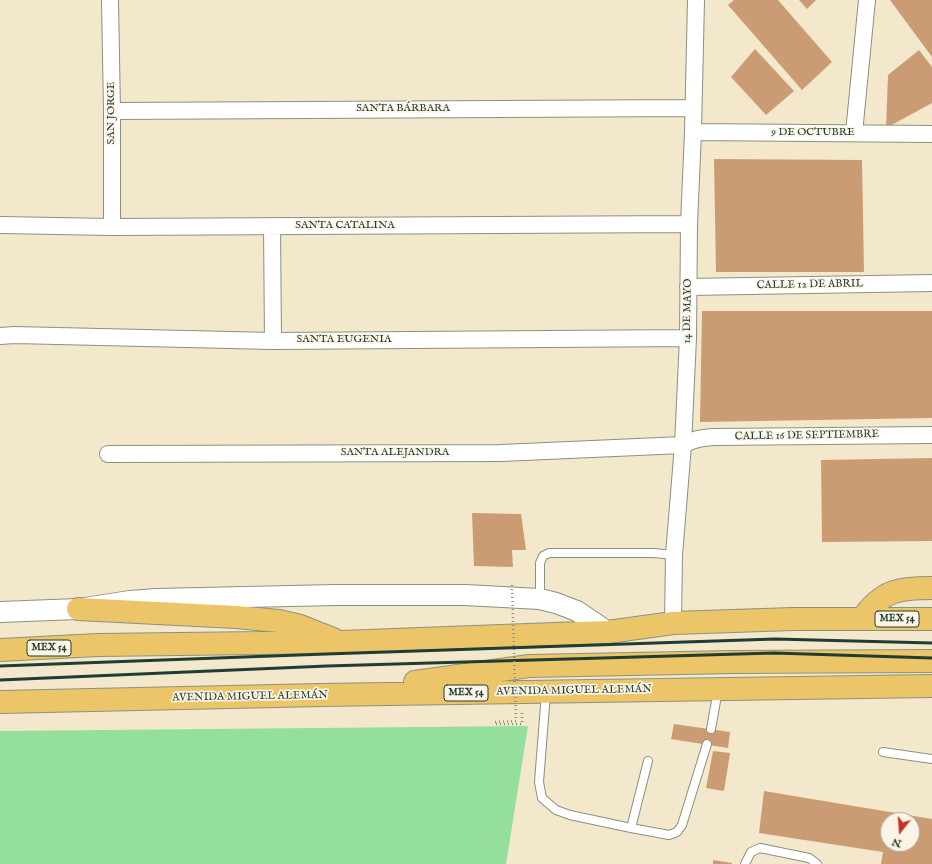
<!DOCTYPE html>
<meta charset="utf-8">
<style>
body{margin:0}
#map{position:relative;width:932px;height:864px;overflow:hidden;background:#f3e7cc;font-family:"IM FELL English",serif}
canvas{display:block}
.north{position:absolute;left:880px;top:812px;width:40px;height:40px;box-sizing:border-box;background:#fcf5e5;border:1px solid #a4ab9e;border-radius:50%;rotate:197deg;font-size:11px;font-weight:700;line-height:16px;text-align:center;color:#1f3d34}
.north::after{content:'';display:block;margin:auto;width:14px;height:18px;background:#c8321e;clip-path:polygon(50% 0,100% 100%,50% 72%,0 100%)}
</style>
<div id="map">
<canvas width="932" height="864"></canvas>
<div class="north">N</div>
</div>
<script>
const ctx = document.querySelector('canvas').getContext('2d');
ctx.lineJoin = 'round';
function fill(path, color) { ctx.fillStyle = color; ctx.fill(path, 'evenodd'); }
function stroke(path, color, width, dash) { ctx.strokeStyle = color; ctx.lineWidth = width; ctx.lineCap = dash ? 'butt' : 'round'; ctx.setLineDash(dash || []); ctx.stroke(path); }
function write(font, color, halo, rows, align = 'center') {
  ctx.font = font + ' "IM FELL English",serif'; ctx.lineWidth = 3.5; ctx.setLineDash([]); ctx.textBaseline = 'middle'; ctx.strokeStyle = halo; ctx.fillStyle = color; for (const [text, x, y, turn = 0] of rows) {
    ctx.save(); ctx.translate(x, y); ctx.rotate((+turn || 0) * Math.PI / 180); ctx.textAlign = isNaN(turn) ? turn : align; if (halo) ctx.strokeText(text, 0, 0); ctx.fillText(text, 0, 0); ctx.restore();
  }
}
fill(new Path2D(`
 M528,726L506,864H0V731Z`), '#94df9c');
fill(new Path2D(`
 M734,0H778L832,62L802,90L728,5Z
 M799,0H816L807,9Z
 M890,0H932V57Z
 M755,49L794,91L766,115L731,77Z
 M919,50L932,67V103L886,128L888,75Z
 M714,159L862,160L864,272H716Z
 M702,311H932V418L700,422Z
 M932,458V541L822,542L821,460Z
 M472,513L521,514L526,550H512L513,567L474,566Z
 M674,724L730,732L728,748L671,739Z
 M713,751L730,753L724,791L706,788Z
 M764,791L932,819V864H881L883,852L759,833ZM888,820H912V844H888Z
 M713,860L732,863V864H713Z`), '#cb9c74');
const service = new Path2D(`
 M540,599V563L543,556L549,553H654L674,555
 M546,693L539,782L542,798L556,810L570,815L631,828L669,835L677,832L682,825L707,744
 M711,729L718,690
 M883,752L932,759
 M631,828L648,761
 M745,864L751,852L760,848L809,858L817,864`);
const minor = new Path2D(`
 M110,0L112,111V227
 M112,111L693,108
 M693,132L932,134
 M854,133L867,0
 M0,225L112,227L689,224
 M272,226L273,341
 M688,287L932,283
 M0,336L14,335L273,341L688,338
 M108,454L501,453L683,445C693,439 701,438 713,437L932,435
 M673,623L674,555L683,445L688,338L689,224L693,132L696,0`);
const tertiary = new Path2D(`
 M0,612L78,609L130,601L156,599L335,595H465L540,599L556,603L577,611L608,632`);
const trunk = new Path2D(`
 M78,609L236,617L279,621L300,626L333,639
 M862,619C882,590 899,588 932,588
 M0,650L98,645L341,642L608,632L673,623L793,619H932
 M415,682L529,666L734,662L932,661
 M0,702L321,695L932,686`);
stroke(service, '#899280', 10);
stroke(minor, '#899280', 18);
stroke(tertiary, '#899280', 22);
stroke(trunk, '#899280', 24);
stroke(new Path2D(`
 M516,721L495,722V724H522V711`), '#899280', 2.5, [1, 3]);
stroke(service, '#fff', 8);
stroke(minor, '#fff', 16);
stroke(tertiary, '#fff', 20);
stroke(trunk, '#edc569', 22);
stroke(new Path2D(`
 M0,666L326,654L775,639L932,643
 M0,680L327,666L774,653L932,658`), '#1f3d34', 3);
stroke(new Path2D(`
 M512,585L516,721`), '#899280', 2.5, [1, 3]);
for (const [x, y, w] of [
 [897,619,44],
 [49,648,44],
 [466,693,44]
]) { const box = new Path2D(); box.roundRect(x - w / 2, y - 8, w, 16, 3); ctx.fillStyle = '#fcf5e5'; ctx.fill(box); stroke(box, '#1f3d34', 1); }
write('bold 10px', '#1f3d34', null, [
 ["MEX 54",897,619],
 ["MEX 54",49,648],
 ["MEX 54",466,693]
]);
write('11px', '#1f3d34', '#fcf5e5', [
 ["SANTA BÁRBARA",403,109],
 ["SAN JORGE",112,113,-90],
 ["9 DE OCTUBRE",813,133],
 ["SANTA CATALINA",345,226],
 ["CALLE 12 DE ABRIL",810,285,-1],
 ["14 DE MAYO",688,311,-89],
 ["SANTA EUGENIA",344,340],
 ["CALLE 16 DE SEPTIEMBRE",807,436,-1],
 ["SANTA ALEJANDRA",395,453],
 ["AVENIDA MIGUEL ALEMÁN",574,691,-1],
 ["AVENIDA MIGUEL ALEMÁN",250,697,-1]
]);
</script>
